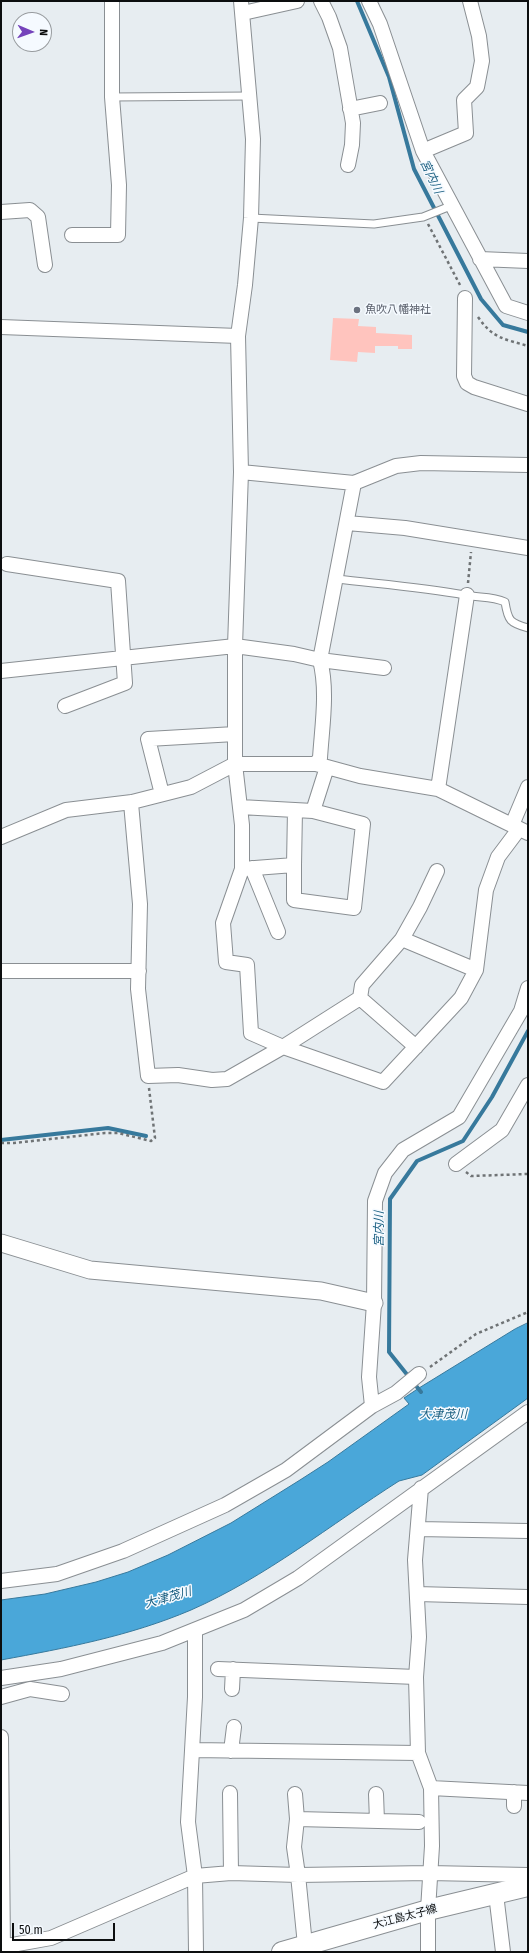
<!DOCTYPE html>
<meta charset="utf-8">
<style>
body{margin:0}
#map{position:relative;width:529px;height:1953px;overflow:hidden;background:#e7edf1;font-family:"Fira Sans Condensed",sans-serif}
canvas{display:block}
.frame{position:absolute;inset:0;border:2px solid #0c0e0f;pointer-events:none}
.north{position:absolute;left:12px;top:12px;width:40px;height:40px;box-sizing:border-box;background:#f5faff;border:1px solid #989c9f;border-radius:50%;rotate:92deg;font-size:11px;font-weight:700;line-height:16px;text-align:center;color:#0c0e0f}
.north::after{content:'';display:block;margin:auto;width:14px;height:18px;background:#7543bb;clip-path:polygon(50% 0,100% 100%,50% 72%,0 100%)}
.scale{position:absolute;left:12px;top:1923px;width:103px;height:18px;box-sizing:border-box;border:2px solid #0c0e0f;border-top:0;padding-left:5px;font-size:12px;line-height:14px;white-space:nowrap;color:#0c0e0f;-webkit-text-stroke:3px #f5faff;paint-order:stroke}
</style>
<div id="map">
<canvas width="529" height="1953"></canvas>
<div class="frame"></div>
<div class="north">N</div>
<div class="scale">50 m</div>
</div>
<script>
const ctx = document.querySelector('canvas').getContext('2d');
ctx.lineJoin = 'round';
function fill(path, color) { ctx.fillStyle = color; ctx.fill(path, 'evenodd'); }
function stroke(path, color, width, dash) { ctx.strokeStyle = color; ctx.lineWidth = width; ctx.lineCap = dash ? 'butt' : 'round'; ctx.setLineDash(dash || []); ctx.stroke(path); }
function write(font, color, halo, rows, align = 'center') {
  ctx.font = font + ' "Fira Sans Condensed","Noto Sans JP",sans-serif'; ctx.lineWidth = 3; ctx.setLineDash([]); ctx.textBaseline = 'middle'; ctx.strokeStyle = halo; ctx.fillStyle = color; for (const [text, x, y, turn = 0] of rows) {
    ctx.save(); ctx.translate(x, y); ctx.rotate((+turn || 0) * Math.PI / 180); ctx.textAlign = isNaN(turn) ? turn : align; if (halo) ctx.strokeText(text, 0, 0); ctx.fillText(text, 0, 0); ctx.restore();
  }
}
const water = new Path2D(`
 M528,1323V1398L422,1475L399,1481C330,1525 266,1577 191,1610C130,1636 66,1648 1,1660V1600L45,1594L96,1582L128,1572L168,1555L231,1523L300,1480L328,1462L409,1404L404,1398L419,1388L515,1329Z`);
fill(water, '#4aa7d9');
stroke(water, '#37799c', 1);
stroke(new Path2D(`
 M357,1L389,77L414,169L481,299L503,325L528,332
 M1,1140L108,1128L146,1136
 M421,1392L389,1352L390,1199L417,1161L463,1141L492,1097L528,1031`), '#37799c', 4);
fill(new Path2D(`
 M333,318L359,319L358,326L376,327V333L412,335V349H398V346H375V353L358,352L357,362L330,360Z`), '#ffc4be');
const service = new Path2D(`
 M112,97L250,96
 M251,218L374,224L423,217L453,205
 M337,579C380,584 423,587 465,595C479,598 492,596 505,602C508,621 510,623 528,628`);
const minor = new Path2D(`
 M241,1L253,139L251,218L245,285L238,336L241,472L235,646V764L242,825V869L223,923L226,962L247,965L251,1033L283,1047L383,1082L461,998L476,970L486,890L498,857L519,829
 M321,1L329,17L340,48L353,123L352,145L348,165
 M369,1L380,24L423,151L506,306L528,313
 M243,13L297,1
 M350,109L380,103
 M423,151L466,133L464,100L477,87L482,61L479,36L470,1
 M1,212L30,210L38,217L45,265
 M72,235H118L119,185L112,97V1
 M480,259L528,261
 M465,298L464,376L467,383L474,387L528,404
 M1,327L238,336
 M241,472L354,483L396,466L421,463L528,465
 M347,523L405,528L528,548
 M7,564L118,581L125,683L65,706
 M1,671L235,646L294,654L320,660L384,668
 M316,764L320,758C322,726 328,691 320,660L354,483
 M438,789L467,595
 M162,794L148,739L235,734
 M131,803L140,904L138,989L148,1076L178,1075L212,1080L227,1079L283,1047L360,998L362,985L402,939L420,907L437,871
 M240,807L313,811L363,824L354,908L294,900V865L242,869
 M313,811L327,767
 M512,825L528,787
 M1,837L66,810L132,802L191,787L235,764H316L360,776L438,789L528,833
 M294,865L295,810
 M252,868L278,932
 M402,939L476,970
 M1,971H139
 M360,998L416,1047
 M456,1164L502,1130L528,1085
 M372,1406L369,1377L374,1303L375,1201L385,1173L403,1150L459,1117L521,1011L528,988
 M421,1488L415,1560L419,1637L416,1677L418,1753L431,1788L432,1846L428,1910V1952
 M418,1529L528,1531
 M1,1581L57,1574L123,1551L225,1505L286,1470L372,1406L396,1393L419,1374
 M417,1594L528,1597
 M195,1630V1697L188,1822L195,1876L196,1952
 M218,1669L416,1677
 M1,1678L61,1669L162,1643L244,1610L298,1578L528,1412
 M232,1689L233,1669
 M1,1697L30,1689L62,1694
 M1,1737L3,1952
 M192,1750L418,1753
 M231,1751L234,1727
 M431,1788L528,1793
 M514,1792V1806
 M230,1793L231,1873
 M295,1794L297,1819L294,1847L298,1875L305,1945
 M376,1794L377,1821
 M297,1819L419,1822
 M496,1894L503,1952
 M1,1947L51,1938L195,1876L231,1873L298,1875L429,1873L528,1875`);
const tertiary = new Path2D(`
 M1,1243L90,1270L321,1291L374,1303`);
const secondary = new Path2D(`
 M282,1952L428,1910L528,1886`);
stroke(service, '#8a8f93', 9);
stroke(minor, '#8a8f93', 16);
stroke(tertiary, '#8a8f93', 19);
stroke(secondary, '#8a8f93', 22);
stroke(new Path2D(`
 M428,224L460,285
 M478,317C493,339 505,339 528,346
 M468,583L471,552
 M1,1143H14L105,1133H118L151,1141L155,1138L149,1088
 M466,1172L471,1176L528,1174
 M430,1367L476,1334L528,1312`), '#6f7375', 2.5, [3, 3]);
stroke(service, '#fff', 7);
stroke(minor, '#fff', 14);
stroke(tertiary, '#fff', 17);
stroke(secondary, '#fff', 20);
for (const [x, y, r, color] of [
 [357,310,4,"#6b7280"]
]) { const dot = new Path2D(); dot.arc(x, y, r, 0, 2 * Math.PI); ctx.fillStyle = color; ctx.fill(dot); stroke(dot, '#f5faff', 1.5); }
write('11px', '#5b616d', '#f5faff', [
 ["魚吹八幡神社",365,310]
], 'left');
write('11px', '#0c0e0f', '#f5faff', [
 ["大江島太子線",405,1917,-15]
]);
write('italic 12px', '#1a5f81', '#f5faff', [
 ["宮内川",431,177,65],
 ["宮内川",380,1229,-90],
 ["大津茂川",443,1415],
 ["大津茂川",168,1598,-16]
]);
</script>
